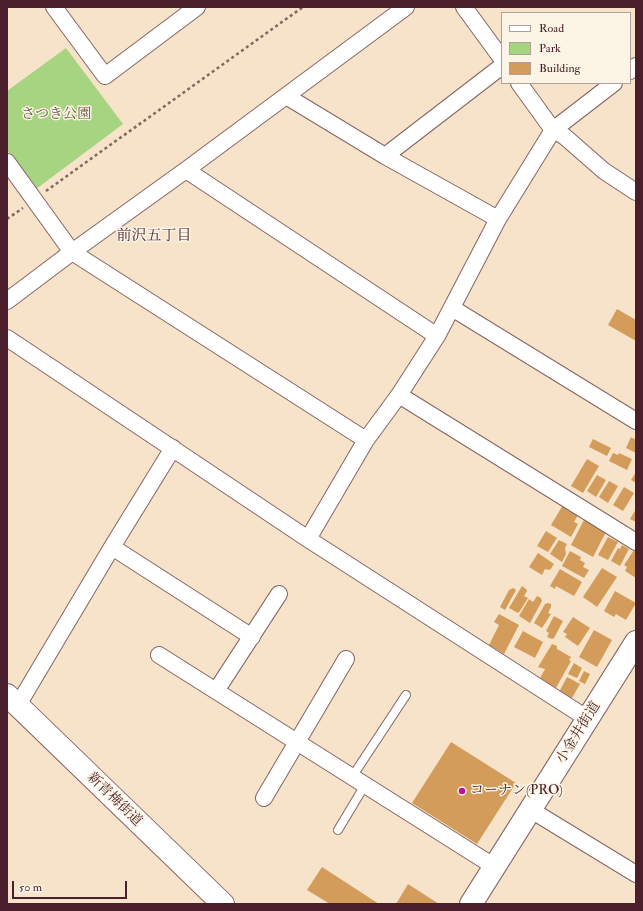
<!DOCTYPE html>
<meta charset="utf-8">
<style>
body{margin:0}
#map{position:relative;width:643px;height:911px;overflow:hidden;background:#f6e3c9;font-family:"IM FELL Double Pica",serif}
canvas{display:block}
.frame{position:absolute;inset:0;border:8px solid #4a1f2b;pointer-events:none}
.legend{position:absolute;left:501px;top:12px;width:130px;height:72px;box-sizing:border-box;background:#fcf5e5;border:1px solid #b59f9b;margin:0;padding:5px 7px;list-style:none;font-size:12px;color:#4a1f2b}
.legend li{display:flex;align-items:center;gap:8px;height:20px}
.legend b{width:20px;border:1px solid #b59f9b}
.scale{position:absolute;left:12px;top:881px;width:115px;height:18px;box-sizing:border-box;border:2px solid #4a1f2b;border-top:0;padding-left:5px;font-size:12px;line-height:14px;white-space:nowrap;color:#4a1f2b;-webkit-text-stroke:3px #fcf5e5;paint-order:stroke}
</style>
<div id="map">
<canvas width="643" height="911"></canvas>
<div class="frame"></div>
<ul class="legend">
<li><b style="height:5px;background:#fff"></b>Road</li>
<li><b style="height:11px;background:#a7d481"></b>Park</li>
<li><b style="height:11px;background:#d39c5a"></b>Building</li>
</ul>
<div class="scale">50 m</div>
</div>
<script>
const ctx = document.querySelector('canvas').getContext('2d');
ctx.lineJoin = 'round';
function fill(path, color) { ctx.fillStyle = color; ctx.fill(path, 'evenodd'); }
function stroke(path, color, width, dash) { ctx.strokeStyle = color; ctx.lineWidth = width; ctx.lineCap = dash ? 'butt' : 'round'; ctx.setLineDash(dash || []); ctx.stroke(path); }
function write(font, color, halo, rows, align = 'center') {
  ctx.font = font + ' "IM FELL Double Pica","Noto Serif JP",serif'; ctx.lineWidth = 3; ctx.setLineDash([]); ctx.textBaseline = 'middle'; ctx.strokeStyle = halo; ctx.fillStyle = color; for (const [text, x, y, turn = 0] of rows) {
    ctx.save(); ctx.translate(x, y); ctx.rotate((+turn || 0) * Math.PI / 180); ctx.textAlign = isNaN(turn) ? turn : align; if (halo) ctx.strokeText(text, 0, 0); ctx.fillText(text, 0, 0); ctx.restore();
  }
}
fill(new Path2D(`
 M66,48L123,124L36,189L7,150V91Z`), '#a7d481');
fill(new Path2D(`
 M617,309L636,320V341L608,325Z
 M631,437L636,440V453L626,448Z
 M593,439L611,448L607,456L589,447Z
 M613,453L618,455L619,453L632,459L627,470L609,461Z
 M587,459L599,466L583,493L571,486Z
 M636,472V483L631,480Z
 M597,475L606,480L596,497L587,491Z
 M609,481L618,486L608,503L599,497Z
 M624,487L634,493L623,511L613,505Z
 M563,505L578,515L574,522L578,524L571,537L551,525Z
 M636,509V522L630,519Z
 M584,520L606,532L593,557L571,545Z
 M546,531L557,538L548,552L537,546Z
 M608,537L618,542L608,560L598,555Z
 M559,540L567,544L565,548L566,554L562,562L550,554Z
 M622,545L629,549L620,566L611,561L618,548L620,549Z
 M634,550L636,551V578L625,571L627,567L624,565Z
 M570,551L581,557L580,560L585,563L583,567L589,570L584,578L562,566Z
 M538,553L554,564L550,570L545,569L542,575L529,567Z
 M602,568L617,577L597,607L583,597Z
 M560,569L582,582L574,596L556,586L555,589L550,586Z
 M522,586L526,589L527,591L524,596L528,598L520,611L518,613L509,608Z
 M513,588L516,590L505,610L500,607L509,590Z
 M615,591L636,603L626,620L616,614L614,617L604,611Z
 M537,596L541,598L542,601L530,623L519,616L529,599L533,602Z
 M548,603L551,604V607L548,613L551,614L542,628L534,623L545,604Z
 M499,614L519,625L504,654L489,645L499,625L494,622Z
 M554,616L563,621L554,638L552,639L547,637L549,633L546,631Z
 M573,617L590,628L578,646L565,637L567,634L563,632Z
 M594,630L612,640L597,667L579,657Z
 M523,631L543,642L535,658L514,647Z
 M552,644L557,646V649L571,657L569,660L571,661L556,688L540,678L545,669L538,667Z
 M574,663L582,668L577,678L568,674Z
 M584,671L590,674L585,684L579,681Z
 M567,677L580,684L572,698L559,692Z
 M451,742L516,783L477,844L412,803Z
 M322,867L379,904H330L307,890Z
 M408,884L439,904H396Z`), '#d39c5a');
const service = new Path2D(`
 M352,777L406,695
 M338,830L365,785`);
const minor = new Path2D(`
 M54,7L105,76L197,7
 M464,7L502,59
 M630,71L636,66
 M519,83L553,130L564,136L604,171L636,192
 M286,96L385,156L498,219
 M385,156L502,66
 M7,162L72,252L366,440
 M186,170L437,336
 M7,301L72,252L186,170L406,7
 M452,308L636,421
 M7,338L308,539L588,719
 M399,395L636,542
 M308,539L366,440L399,395L437,336L498,219L553,130L614,83
 M112,547L252,637
 M159,655L495,867
 M216,691L279,594
 M18,705L112,547L173,448
 M264,798L346,659
 M531,810L636,874`);
const primary = new Path2D(`
 M7,695L223,904
 M471,904L636,642`);
stroke(service, '#866462', 10);
stroke(minor, '#866462', 18);
stroke(primary, '#866462', 24);
stroke(new Path2D(`
 M46,191L303,7
 M7,219L23,208`), '#866462', 2.5, [3, 3]);
stroke(service, '#fff', 8);
stroke(minor, '#fff', 16);
stroke(primary, '#fff', 22);
for (const [x, y, r, color] of [
 [462,791,4,"#b5179e"]
]) { const dot = new Path2D(); dot.arc(x, y, r, 0, 2 * Math.PI); ctx.fillStyle = color; ctx.fill(dot); stroke(dot, '#fcf5e5', 1.5); }
write('14px', '#665545', '#fcf5e5', [
 ["さつき公園",56,115]
]);
write('14px', '#4a1f2b', '#fcf5e5', [
 ["小金井街道",579,733,-58],
 ["新青梅街道",114,800,44]
]);
write('14px', '#4a1f2b', '#fcf5e5', [
 ["コーナン(PRO)",470,791]
], 'left');
write('15px', '#4a1f2b', '#fcf5e5', [
 ["前沢五丁目",154,237]
]);
</script>
